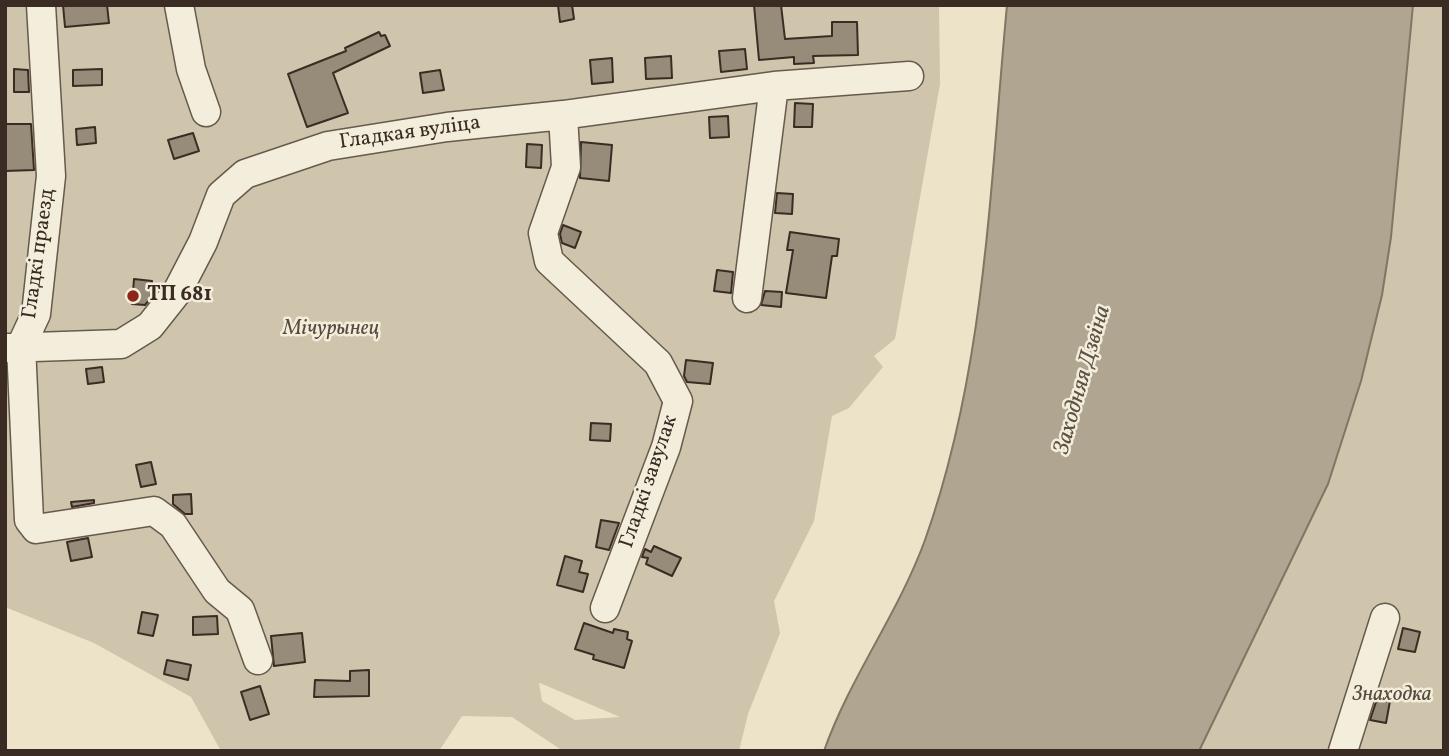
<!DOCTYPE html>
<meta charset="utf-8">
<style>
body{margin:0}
#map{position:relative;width:1449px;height:756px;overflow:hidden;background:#ede3c8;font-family:Vollkorn,serif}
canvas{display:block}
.frame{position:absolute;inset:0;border:7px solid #3a2c23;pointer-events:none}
</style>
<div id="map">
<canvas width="1449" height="756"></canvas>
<div class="frame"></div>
</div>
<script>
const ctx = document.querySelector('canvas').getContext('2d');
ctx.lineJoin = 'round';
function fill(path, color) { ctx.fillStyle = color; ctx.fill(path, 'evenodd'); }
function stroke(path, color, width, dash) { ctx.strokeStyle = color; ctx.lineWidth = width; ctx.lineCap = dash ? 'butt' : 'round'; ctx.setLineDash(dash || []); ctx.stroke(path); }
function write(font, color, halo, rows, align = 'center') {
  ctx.font = font + ' Vollkorn,serif'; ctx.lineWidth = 5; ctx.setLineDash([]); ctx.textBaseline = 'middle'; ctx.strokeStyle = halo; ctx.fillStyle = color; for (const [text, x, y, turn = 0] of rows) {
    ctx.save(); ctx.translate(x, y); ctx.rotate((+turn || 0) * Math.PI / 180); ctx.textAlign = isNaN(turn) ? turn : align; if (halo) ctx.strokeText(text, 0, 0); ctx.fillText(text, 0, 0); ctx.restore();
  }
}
fill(new Path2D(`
 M5,5H939L940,84L895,339L874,356L883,367L849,408L832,416L814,521L774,601L780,633L748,714L739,751H563L512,717L462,716L439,751H221L191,697L94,643L5,607ZM539,683H540L620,717L575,720L542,701Z
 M1413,5H1444V751H1199L1328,484L1371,344L1391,237Z`), '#cfc4ac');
const water = new Path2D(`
 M1007,5H1413L1391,237L1382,295L1361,381L1328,484L1199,751H824C850,677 898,614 925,540C986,369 990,184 1007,5Z`);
fill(water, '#b0a590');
stroke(water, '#817564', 2);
const building = new Path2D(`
 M63,5H107L109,23L65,27Z
 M558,5H572L574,19L560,22Z
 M754,5H781L785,39L832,36V22H857L858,55L813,56L814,63L794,64V57L759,60Z
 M379,32L381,36L385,35L390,46L333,73L348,113L307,127L288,74L346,51L345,48Z
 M745,49L747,69L721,72L719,51Z
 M671,56L672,78L646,79L645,58Z
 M612,58L613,82L592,84L590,60Z
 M14,69L28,70L29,92H14Z
 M102,69V85L73,86V70Z
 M440,70L444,90L423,93L420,73Z
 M795,103L813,104L812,127H794Z
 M728,116L729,137L710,138L709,117Z
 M5,124H31L34,170L5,171Z
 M95,127L96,143L77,145L76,129Z
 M193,133L199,151L174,159L168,140Z
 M581,142L612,145L609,181L580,178Z
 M527,144L542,145L541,168L526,167Z
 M777,193L793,194L792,214L775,213Z
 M563,225L581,232L575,248L562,243L560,234Z
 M790,232L839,239L837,256H832L826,298L786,293L793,250H787Z
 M717,270L733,272L731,293L714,291Z
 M134,279L152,281L150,299L145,305L132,304Z
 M765,291L782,292L781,307L761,305Z
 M686,360L713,363L710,384L687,382L684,376Z
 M102,367L104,382L88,384L86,369Z
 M591,423L611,424L610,441L590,440Z
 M151,462L156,484L141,487L136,465Z
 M191,494L192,514H185L173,504V495Z
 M94,500V503L72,507L71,502Z
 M601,520L619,523L609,550L596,547Z
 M88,538L92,557L71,561L67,542Z
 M654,546L681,558L672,576L646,564L648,558L642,557L645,549L651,552Z
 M565,556L582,561L579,572L588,574L583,592L557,585Z
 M142,612L158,615L153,636L138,633Z
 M217,616L218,634L193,635V617Z
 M584,623L613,633L614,629L628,632L627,639L632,641L624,668L593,659L594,655L575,649Z
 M1403,628L1420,632L1415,652L1398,649Z
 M302,633L305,662L274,666L271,636Z
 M167,660L191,665L188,680L164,674Z
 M369,670V696L314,697L315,680L350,681V671Z
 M260,686L269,714L250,720L241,692Z
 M1377,699L1390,701L1386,723L1370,720Z`);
fill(building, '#978b79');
stroke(building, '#3a2c23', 2);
const minor = new Path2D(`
 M41,5L51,176L36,314L21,346L29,520L36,529L154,511L173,525L217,591L240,610L258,660
 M179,5L191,69L206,112
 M563,115L566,167L543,233L549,261L658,363L678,401L666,447L605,608
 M747,298L774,86
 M5,348L121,344L150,326L177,292L203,242L221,195L245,174L328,146L447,127L563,115L774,86L909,76
 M1343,751L1385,618`);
stroke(minor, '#675a4c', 31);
stroke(minor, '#f3eddb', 28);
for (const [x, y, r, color] of [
 [133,296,7,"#8f2418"]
]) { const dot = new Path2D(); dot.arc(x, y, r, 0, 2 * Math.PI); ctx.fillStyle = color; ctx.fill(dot); stroke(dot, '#f3eddb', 2.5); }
write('21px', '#3a2c23', '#f3eddb', [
 ["Гладкая вуліца",410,134,-8],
 ["Гладкі праезд",40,254,-82],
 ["Гладкі завулак",650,482,-71]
]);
write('bold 21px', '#3a2c23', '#f3eddb', [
 ["ТП 681",147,296]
], 'left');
write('italic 21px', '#584a3e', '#f3eddb', [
 ["Мічурынец",331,330],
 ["Знаходка",1392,696]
]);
write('italic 23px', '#5d5044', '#f3eddb', [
 ["Заходняя Дзвіна",1084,380,-74]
]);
</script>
